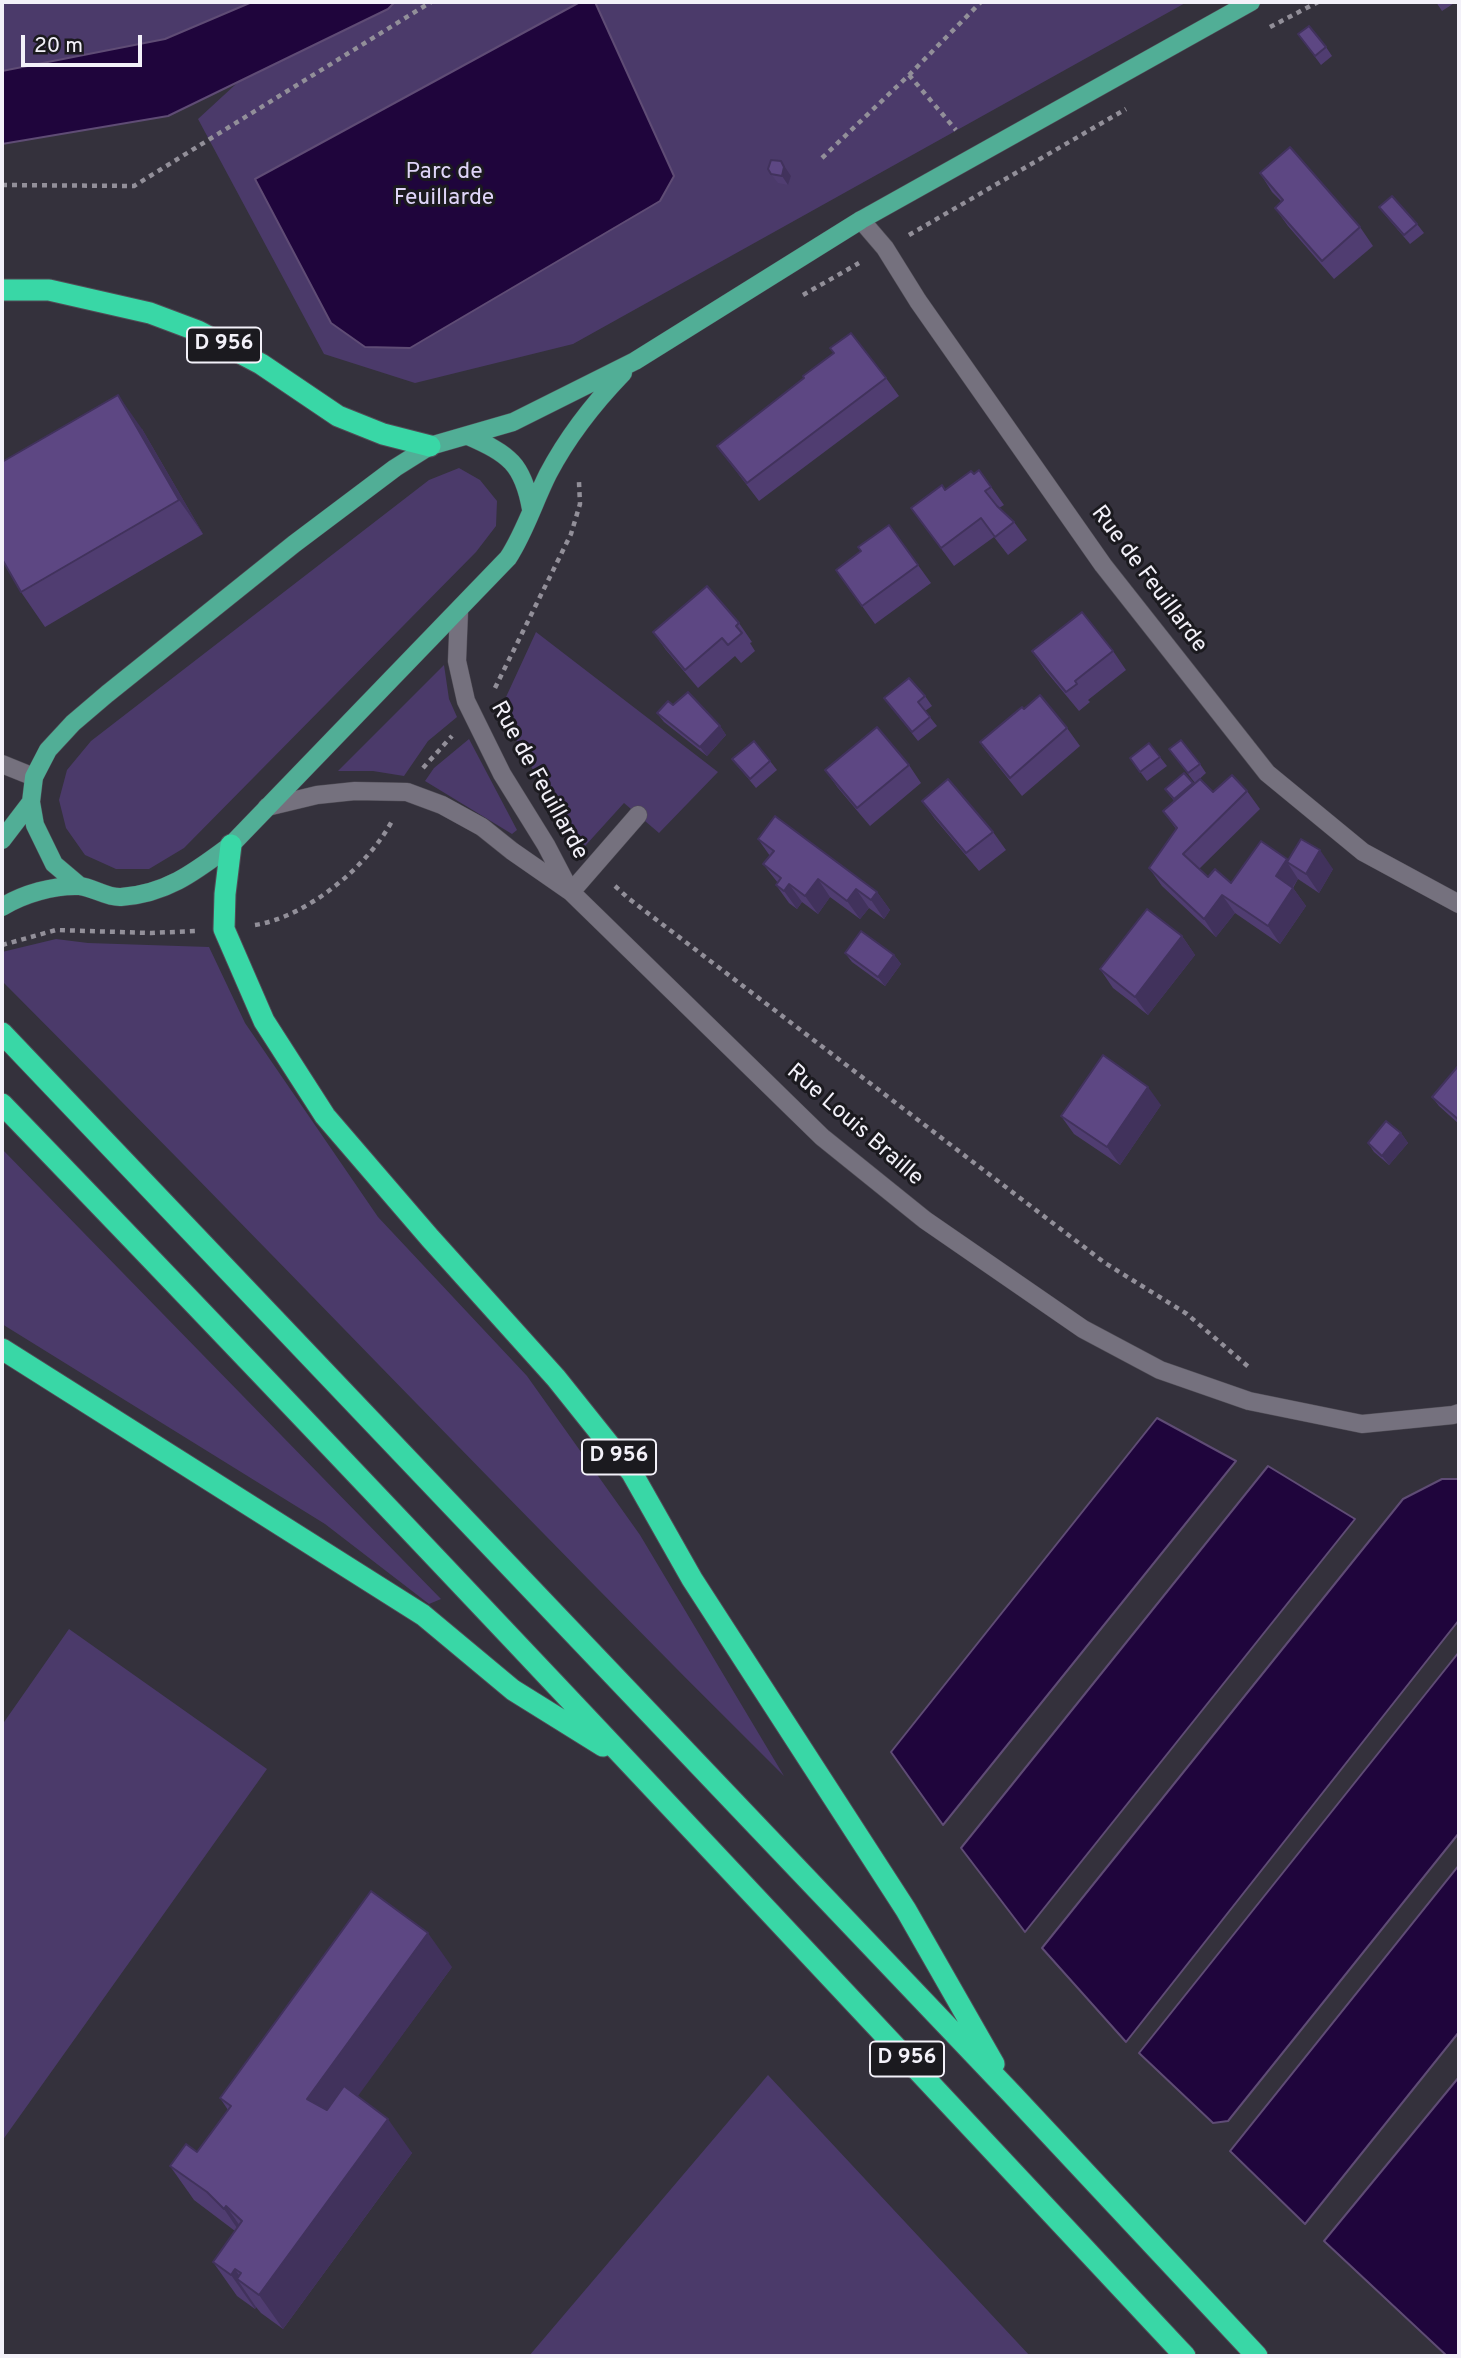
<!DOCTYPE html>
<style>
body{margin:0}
#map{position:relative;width:1461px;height:2358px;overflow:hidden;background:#34313c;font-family:Overpass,sans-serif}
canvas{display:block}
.frame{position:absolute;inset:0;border:4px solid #f3f1f9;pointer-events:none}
.scale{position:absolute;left:21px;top:35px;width:121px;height:32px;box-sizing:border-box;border:4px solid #f3f1f9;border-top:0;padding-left:9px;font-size:21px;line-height:24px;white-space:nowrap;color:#f3f1f9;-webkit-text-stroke:5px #1b1a1f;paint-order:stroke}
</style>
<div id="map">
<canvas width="1461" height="2358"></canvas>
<div class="frame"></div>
<div class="scale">20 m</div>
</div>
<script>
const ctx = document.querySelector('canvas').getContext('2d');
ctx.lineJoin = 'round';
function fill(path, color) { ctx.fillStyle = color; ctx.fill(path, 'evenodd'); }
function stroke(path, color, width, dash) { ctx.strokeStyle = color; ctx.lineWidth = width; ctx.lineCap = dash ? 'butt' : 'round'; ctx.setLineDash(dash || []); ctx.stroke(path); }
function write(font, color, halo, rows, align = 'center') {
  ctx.font = font + ' Overpass,sans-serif'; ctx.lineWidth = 6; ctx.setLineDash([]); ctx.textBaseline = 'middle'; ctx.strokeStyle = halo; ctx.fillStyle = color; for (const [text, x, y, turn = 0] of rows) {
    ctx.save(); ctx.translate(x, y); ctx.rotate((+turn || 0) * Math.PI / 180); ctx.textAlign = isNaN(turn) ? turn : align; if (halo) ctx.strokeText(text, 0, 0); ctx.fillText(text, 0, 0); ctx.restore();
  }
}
fill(new Path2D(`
 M2,2H258L165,39L2,76Z
 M325,2H1187L573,344L415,383L324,354L198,119Z
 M459,468L480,480L497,501L496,526L476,552L184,848L149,869H116L85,855L66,828L59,800L67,770L91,741L429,480Z
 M536,632L718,772L659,833L624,803L585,846L549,799L500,710Z
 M444,665L449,699L457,717L428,741L404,776L373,771H338Z
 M469,739L517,830L512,834L425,781L434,768Z
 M56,939L88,943L209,947L245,1023L378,1217L527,1376L640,1535L784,1776C520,1514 265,1244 2,981V952Z
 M2,1149L441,1599L429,1604L325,1524L2,1324Z
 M69,1629L267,1769L2,2141V1725Z
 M768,2075L1030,2356H529Z`), '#4b3a6a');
const water = new Path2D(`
 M252,2H395L388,9L168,116L2,144V71L165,39Z
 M580,2H595L674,176L660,201L410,348L365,347L331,323L255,179Z
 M1157,1418L1236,1461L943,1825L891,1752Z
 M1268,1466L1355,1519L1025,1932L961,1848Z
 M1442,1479H1459V1620L1126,2042L1042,1948L1403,1499Z
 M1459,1652V1833L1228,2121L1213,2123L1139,2053Z
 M1459,1865V2032L1305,2224L1230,2151Z
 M1459,2077V2356H1447L1324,2241Z`);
fill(water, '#1f053c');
stroke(water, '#5f4c75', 2);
const minor = new Path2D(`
 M861,220L885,248L918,301L1103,565L1267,773L1363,852L1459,904
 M459,611L457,661L466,701L502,774L546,845L569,889
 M2,764L34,777
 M267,807L317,795L355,791L407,792L442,805L482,827L512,851L571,892L822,1137L925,1220L1083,1329L1160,1370L1249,1401L1362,1424L1453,1415L1459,1413
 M571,892L638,815`);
const major = new Path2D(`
 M468,436C509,454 523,464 531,509
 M2,840L31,802
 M80,886L54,864L35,825L31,802L34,777L48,750L73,723L107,694L294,544L395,468L430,446L513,422L635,361L861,220L1251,2
 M2,907C23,894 54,885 79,886C93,887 107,898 121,897C167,894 196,871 231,845L508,558C525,532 534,502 548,474C568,436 593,404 623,373`);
const highway = new Path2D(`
 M2,290H49L150,313L198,331L261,364L338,416L383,434L430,446
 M231,845L225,894L224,929L264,1021L325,1116L430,1238L556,1378L632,1473L692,1579L906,1910L994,2064
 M2,1033L1011,2093L1257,2356
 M2,1104C401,1517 793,1937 1185,2356
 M2,1349L423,1615L513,1690L603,1746`);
stroke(minor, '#504d56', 19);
stroke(major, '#504d56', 19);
stroke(highway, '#504d56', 23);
stroke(new Path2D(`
 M1270,27L1318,2
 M909,75L956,130
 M822,158L909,75L981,2
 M2,185L134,186L431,2
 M909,235L1126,109
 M803,295L859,263
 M495,688L571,534L580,504L579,482
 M423,768L452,736
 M615,886L628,898L1105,1263L1187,1314L1251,1369
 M255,925C307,917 368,866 392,821
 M2,945L56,930L151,933L195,931`), '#928f99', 4.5, [5, 5]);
stroke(minor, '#75717e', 18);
stroke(major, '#51ae96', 18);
stroke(highway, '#39d7a6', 21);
fill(new Path2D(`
 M1436,2H1456L1442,11Z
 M1298,34L1326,47L1332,56L1321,65Z
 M787,170L791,176L788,185L778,183L771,174Z
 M1260,173L1360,227L1373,246L1334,279L1288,226L1275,208L1282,202L1272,192Z
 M1379,207L1417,224L1424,233L1410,244L1386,216Z
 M886,378L899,396L759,501L717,446Z
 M142,429L203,534L45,627L21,592Z
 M979,470L1004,505L999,508L1014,522L1027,540L1008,555L994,537L954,566L911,508L974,474Z
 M889,525L931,583L875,624L836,570L861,551Z
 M739,623L752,642L750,643L755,651L741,663L735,656L698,688L666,650L653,632Z
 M1032,651H1113L1126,670L1088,700L1090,702L1079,711L1045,670Z
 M925,696L932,706L925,711L937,726L918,741L884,698Z
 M1024,709L1067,728L1080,746L1022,796L982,746Z
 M657,713L720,726L726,735L707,756L664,722Z
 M1149,743L1167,766L1147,781L1130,758Z
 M1169,749L1200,764L1206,773L1195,783Z
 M732,759L770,761L777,770L756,788Z
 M909,765L921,783L870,826L838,788L825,770Z
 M1184,773L1194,784L1213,792L1247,791L1260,809L1199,869L1208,877L1231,883L1288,861L1333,869L1319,893L1298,879L1293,888L1306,906L1280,944L1235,913L1216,937L1162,886L1149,868L1176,829L1163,811L1174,801L1165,789Z
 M922,801L993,832L1006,850L979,871L935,819Z
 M758,839L877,892L890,910L884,919L869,908L860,919L830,897L818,914L802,902L797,909L789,903L776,885L778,883L763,864L770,856Z
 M1182,936L1195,955L1148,1015L1113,988L1100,969Z
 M845,953L894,955L901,964L885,986L852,962Z
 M1459,1065V1124L1439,1106L1432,1097Z
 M1161,1105L1120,1165L1074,1134L1061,1116Z
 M1401,1133L1408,1143L1389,1165L1374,1152L1368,1143Z
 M452,1967L357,2096L412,2153L283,2329L261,2313L256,2307L255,2309L237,2296L213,2262L235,2231L194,2200L170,2166L197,2152L228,2110L220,2098Z`), '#503d71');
fill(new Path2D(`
 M781,161L791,176L788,185L782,176Z
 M118,395L142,429L203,534L179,500Z
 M720,726L726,735L707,756L700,747Z
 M1320,850L1333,869L1319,893L1306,874Z
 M1287,859L1290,865L1287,862L1298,879L1288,894L1276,876Z
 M818,879L830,897L818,914L805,896Z
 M789,884L802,902L797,909L784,891Z
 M1293,888L1306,906L1280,944L1268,926Z
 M856,889L869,908L860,919L847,901Z
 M877,892L890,910L884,919L871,900Z
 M1222,895L1235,913L1216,937L1204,919Z
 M1182,936L1195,955L1148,1015L1135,997Z
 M894,955L901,964L885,986L878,977Z
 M1148,1087L1161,1105L1120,1165L1107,1147Z
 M1401,1133L1408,1143L1389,1165L1382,1156Z
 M428,1933L452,1967L331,2133L307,2099Z
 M388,2119L412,2153L283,2329L259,2295Z
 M226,2206L250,2240L248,2244L224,2209Z
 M235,2269L246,2286L237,2279L256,2307L255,2309L231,2275Z`), '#41325c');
const building = new Path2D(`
 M1309,26L1326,47L1315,56L1298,34Z
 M1290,147L1360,227L1322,261L1275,208L1283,200L1260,173Z
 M771,160L781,161L784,167L782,176L771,174L768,169Z
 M1392,196L1417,224L1404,235L1379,207Z
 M851,333L886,378L747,483L717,446L804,378L803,376L834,353L830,348Z
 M118,395L179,500L21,592L2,559V462Z
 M979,470L991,487L985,491L997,506L1014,522L995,537L981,518L941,548L911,508L942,485L945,490L971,471L974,474Z
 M889,525L918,565L862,606L836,570L861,551L858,547Z
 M707,586L739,623L736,626L742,633L728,645L722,638L685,670L653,632Z
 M1082,612L1113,651L1075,681L1077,684L1066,692L1032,651Z
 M909,678L925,696L918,702L930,717L912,732L884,698Z
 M688,692L720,726L700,747L657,713L668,701L673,705Z
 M1040,695L1067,728L1010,778L980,742L1022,707L1024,709Z
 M877,727L909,765L857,808L825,770Z
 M1181,740L1200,764L1188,773L1169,749Z
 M754,741L770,761L750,779L732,759Z
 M1149,743L1160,757L1140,772L1130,758Z
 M1184,773L1193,783L1174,799L1165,789Z
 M1232,775L1247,791L1183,854L1208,877L1215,869L1231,883L1261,841L1287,859L1276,876L1293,888L1268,926L1222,895L1204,919L1149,868L1177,828L1163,811L1200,779L1213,792Z
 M948,779L993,832L966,853L922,801Z
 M775,816L877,892L871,900L856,889L847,901L818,879L805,896L789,884L784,891L776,885L781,878L763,864L774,851L758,839Z
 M1301,839L1320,850L1306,874L1287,862Z
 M1147,909L1182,936L1135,997L1100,969Z
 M861,931L894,955L878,977L845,953Z
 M1103,1055L1148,1087L1107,1147L1061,1116Z
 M1459,1065V1120L1432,1097Z
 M1386,1121L1401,1133L1382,1156L1368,1143Z
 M371,1891L428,1933L307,2099L327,2110L344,2086L388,2119L259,2295L237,2279L241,2273L235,2269L231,2275L213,2262L242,2221L226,2206L224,2209L207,2192L170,2166L186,2144L197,2152L231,2106L220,2098Z`);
fill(building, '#5d4783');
stroke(building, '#41325c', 2);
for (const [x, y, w] of [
 [224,345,74],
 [619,1457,74],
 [907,2059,74]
]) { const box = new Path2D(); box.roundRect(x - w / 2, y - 17.5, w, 35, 5); ctx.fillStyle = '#1b1a1f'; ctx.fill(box); stroke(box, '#f3f1f9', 2); }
write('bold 21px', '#f3f1f9', null, [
 ["D 956",224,345],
 ["D 956",619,1457],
 ["D 956",907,2059]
]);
write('23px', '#dfd4f8', '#1b1a1f', [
 ["Parc de",444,173],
 ["Feuillarde",444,199]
]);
write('23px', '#f3f1f9', '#1b1a1f', [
 ["Rue de Feuillarde",1148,580,53],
 ["Rue de Feuillarde",538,781,61],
 ["Rue Louis Braille",854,1126,41]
]);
</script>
